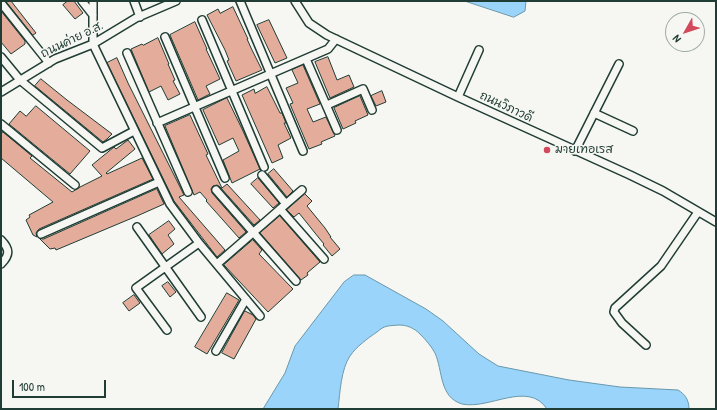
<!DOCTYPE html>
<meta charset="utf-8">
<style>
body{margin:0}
#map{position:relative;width:717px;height:410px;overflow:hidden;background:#f6f6f2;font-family:"Patrick Hand",sans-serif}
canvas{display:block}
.frame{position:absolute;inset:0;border:2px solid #1f3d34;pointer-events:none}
.north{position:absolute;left:665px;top:12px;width:40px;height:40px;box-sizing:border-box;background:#f6f6f2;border:1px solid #a0aca6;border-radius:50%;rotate:231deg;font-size:11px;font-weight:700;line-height:16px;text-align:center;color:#1f3d34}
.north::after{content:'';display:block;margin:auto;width:14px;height:18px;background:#d1495b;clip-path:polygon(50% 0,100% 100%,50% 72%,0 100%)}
.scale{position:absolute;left:12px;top:380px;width:94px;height:18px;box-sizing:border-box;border:2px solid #1f3d34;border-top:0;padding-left:5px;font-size:12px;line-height:14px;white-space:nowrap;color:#1f3d34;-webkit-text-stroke:3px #f6f6f2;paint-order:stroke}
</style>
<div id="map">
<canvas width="717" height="410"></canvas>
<div class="frame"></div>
<div class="north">N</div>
<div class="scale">100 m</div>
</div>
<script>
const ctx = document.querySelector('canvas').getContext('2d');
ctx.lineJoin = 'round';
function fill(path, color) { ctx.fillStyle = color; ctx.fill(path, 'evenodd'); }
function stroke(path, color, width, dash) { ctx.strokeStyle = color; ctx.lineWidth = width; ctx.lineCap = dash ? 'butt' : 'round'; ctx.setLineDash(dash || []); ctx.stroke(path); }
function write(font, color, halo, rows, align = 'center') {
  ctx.font = font + ' "Patrick Hand","Playpen Sans Thai",sans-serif'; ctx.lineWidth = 3; ctx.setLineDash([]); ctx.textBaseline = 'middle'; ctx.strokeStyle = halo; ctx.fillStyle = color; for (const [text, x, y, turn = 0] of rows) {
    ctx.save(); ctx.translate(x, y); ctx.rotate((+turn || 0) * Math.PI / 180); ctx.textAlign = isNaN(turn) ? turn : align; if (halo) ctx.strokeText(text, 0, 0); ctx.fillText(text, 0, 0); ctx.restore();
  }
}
const water = new Path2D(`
 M465,1H526L525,11L514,17Z
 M354,275H365L426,309L443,321L479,354L498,366L569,380L620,387L678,390C685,394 689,400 689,409H547C528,380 489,410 462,404C439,397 443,371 435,353C431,346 426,340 420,334C414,328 407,325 399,325C388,326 385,325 377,332C368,338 356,347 350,356C341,369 340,393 338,409H263L285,373L295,346L344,282Z`);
fill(water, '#9ad4fa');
stroke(water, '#6998ab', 1);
const building = new Path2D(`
 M6,1H11L36,33L33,35Z
 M68,1H74L83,13L75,19L63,5Z
 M233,7L248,39H247L252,50L262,70L236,81L227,61L229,60L225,50L207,15L218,9L220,13Z
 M1,11L25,41V44L11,54L1,42Z
 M269,20L287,58L275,63L257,25Z
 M195,22L207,49H206L220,79L206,86L210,94L198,100L170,35Z
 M158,38L169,64H168L175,80L173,81L180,94L168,100L161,86L149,92L131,49L142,44L143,45Z
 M328,57L337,80L349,75L354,87L330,98L315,62Z
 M117,58L128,83L184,195L179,197L225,250L217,257L174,201L107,63Z
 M303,65L320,104L307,109L313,122L326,117L335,136L321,142L322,144L309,149L290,104L293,103L286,88L298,83L292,70Z
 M41,79L67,100L112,134L107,139L103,142L35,86Z
 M267,87L280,113H282L286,123H284L291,138L278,145L283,158L272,163L242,95L254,89L255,93Z
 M382,91L386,102L376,106L371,96Z
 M360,96L368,115L355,121L356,123L343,129L334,108Z
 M227,98L243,131L260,169L232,183L223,160L239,151L233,138L219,145L203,110Z
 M36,106L90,151L70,174L9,124L20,111L26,116Z
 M190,115L208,154L206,155L222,188L227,184L260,220L254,225L220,187L217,185L213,186L211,189L212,193L246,232L239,238L206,201L207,200L200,192L194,195L165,126Z
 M3,132L32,156L30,158L72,192L80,187L102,176L92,165L114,147L116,149L128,140L135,149L106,173L107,174L142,158L153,179L39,229L36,233L37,237L33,235L26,220L30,217L29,215L53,202L1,158V135Z
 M274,169L293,191L287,197L268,174Z
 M258,178L279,203L273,208L251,184Z
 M157,189L164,204L137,216L56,250L55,248L50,249L39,238L43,239Z
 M305,194L312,201L307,206L325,228L331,237H330L340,249L332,256L323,245L324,244L319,238L299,213L294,217L287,210Z
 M280,216L320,262L307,273L308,275L301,280L260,233Z
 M169,221L175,229L168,235L174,244L162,254L149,235Z
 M253,240L262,250L259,254L293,289L268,312L224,265Z
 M168,282L176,292L170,297L162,286Z
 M227,293L239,300L207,354L195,347Z
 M134,295L140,303L129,311L123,303Z
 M245,311L253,315L256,319L234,359L222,353Z`);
fill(building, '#e4ad9b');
stroke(building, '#1f3d34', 1);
const minor = new Path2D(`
 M82,1L93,15
 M93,1V44L170,204L199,243L260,316
 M134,1L140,17
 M240,1L303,151
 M295,1L309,23L327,35L458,97L630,175L663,191L716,222
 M1,3L49,63
 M202,20L264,167
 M165,37L225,178
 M127,53L188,192
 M1,57L20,80L102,148L134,131
 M306,59L337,130
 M1,92L55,59L93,44L136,18L176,1
 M458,97L479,50
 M327,105L363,89L372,110
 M594,113L633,131
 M157,123L328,49L336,39
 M1,124L75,185
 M575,151L619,64
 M262,175L286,204
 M216,190L296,281
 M280,209L324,259
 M137,227L201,317
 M41,234L159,182
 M1,240C10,249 10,255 1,264
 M217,264L302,190
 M167,330L136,288L199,243
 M646,345L622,323L614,312L615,308L661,266L698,212
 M216,351L246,299`);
stroke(minor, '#1f3d34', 10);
stroke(minor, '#f6f6f2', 7);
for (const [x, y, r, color] of [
 [547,150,4,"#d1495b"]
]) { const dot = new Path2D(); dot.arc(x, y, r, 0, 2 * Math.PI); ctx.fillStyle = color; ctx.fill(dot); stroke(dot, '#f6f6f2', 1.5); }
write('12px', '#1f3d34', '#f6f6f2', [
 ["ถนนค่าย อ.ส.",72,40,-26],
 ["ถนนวิภาวดี",506,107,25]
]);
write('12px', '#1f3d34', '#f6f6f2', [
 ["มายเทอเรส",555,150]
], 'left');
</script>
